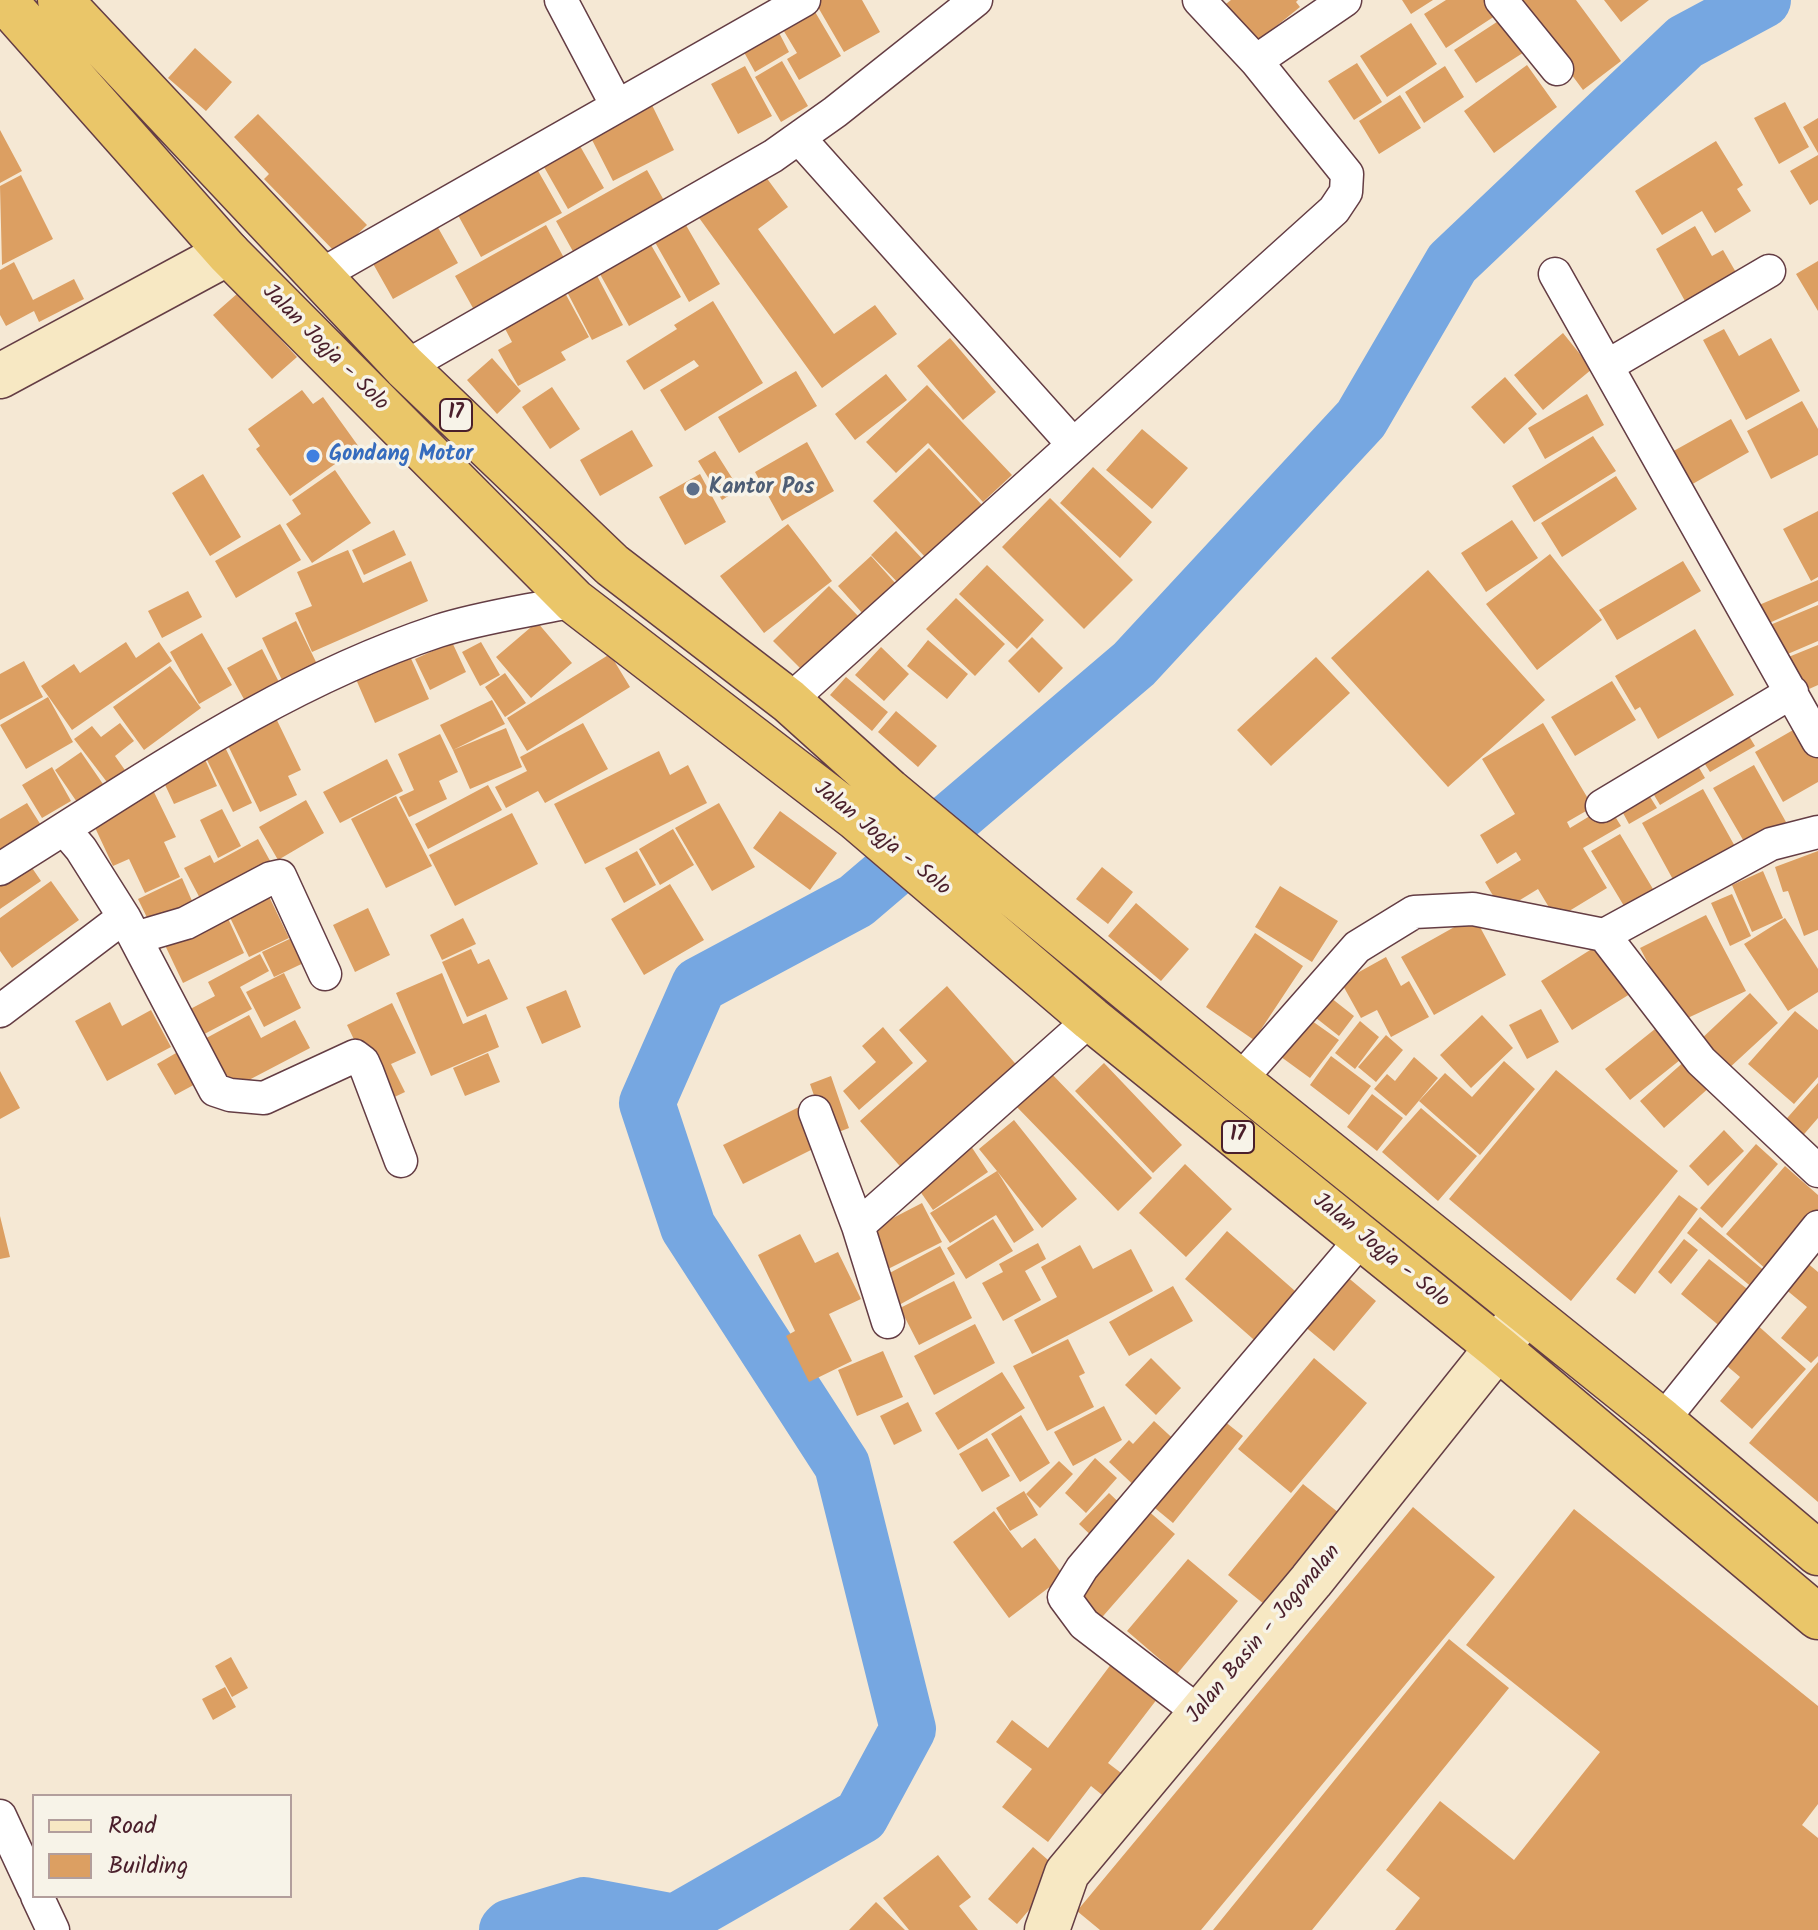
<!DOCTYPE html>
<style>
body{margin:0}
#map{position:relative;width:1818px;height:1930px;overflow:hidden;background:#f5e8d4;font-family:Kalam,sans-serif}
canvas{display:block}
.legend{position:absolute;left:32px;top:1794px;width:260px;height:104px;box-sizing:border-box;background:#f7f3e8;border:2px solid #b29e9c;margin:0;padding:10px 14px;list-style:none;font-size:24px;color:#4a1f2b}
.legend li{display:flex;align-items:center;gap:16px;height:40px}
.legend b{width:40px;border:2px solid #b29e9c}
</style>
<div id="map">
<canvas width="1818" height="1930"></canvas>
<ul class="legend">
<li><b style="height:10px;background:#f7e8c3"></b>Road</li>
<li><b style="height:22px;background:#dc9f62"></b>Building</li>
</ul>
</div>
<script>
const ctx = document.querySelector('canvas').getContext('2d');
ctx.lineJoin = 'round';
function stroke(path, color, width, dash) { ctx.strokeStyle = color; ctx.lineWidth = width; ctx.lineCap = dash ? 'butt' : 'round'; ctx.setLineDash(dash || []); ctx.stroke(path); }
function fill(path, color) { ctx.fillStyle = color; ctx.fill(path, 'evenodd'); }
function write(font, color, halo, rows, align = 'center') {
  ctx.font = font + ' Kalam,sans-serif'; ctx.lineWidth = 7; ctx.setLineDash([]); ctx.textBaseline = 'middle'; ctx.strokeStyle = halo; ctx.fillStyle = color; for (const [text, x, y, turn = 0] of rows) {
    ctx.save(); ctx.translate(x, y); ctx.rotate((+turn || 0) * Math.PI / 180); ctx.textAlign = isNaN(turn) ? turn : align; if (halo) ctx.strokeText(text, 0, 0); ctx.fillText(text, 0, 0); ctx.restore();
  }
}
stroke(new Path2D(`
 M507,1930L510,1927L584,1905L675,1922L861,1816L908,1729L842,1465L688,1227L647,1103L699,985L856,901L1134,664L1361,419L1452,263L1685,42L1763,0`), '#76a7e1', 56);
fill(new Path2D(`
 M818,0H862L880,32L844,52L815,2Z
 M1231,0H1298L1296,2L1300,7L1253,45L1222,7Z
 M1402,0H1433L1411,14Z
 M1446,0H1489L1498,14L1446,48L1424,14Z
 M1516,0H1576L1621,61L1583,90Z
 M1604,0H1649L1621,22Z
 M811,5L841,56L799,80L787,59L797,53L779,23Z
 M1506,16L1529,49L1476,83L1454,50Z
 M1411,23L1437,64L1387,97L1360,56Z
 M775,25L789,52L755,72L740,45Z
 M195,48L232,82L206,111L168,78Z
 M782,61L808,106L781,122L755,77Z
 M1357,63L1382,102L1354,120L1328,81Z
 M1527,65L1557,107L1494,153L1464,111Z
 M745,66L772,116L738,134L711,84Z
 M1445,66L1464,97L1424,123L1405,92Z
 M1400,95L1421,128L1379,154L1359,121Z
 M650,101L674,150L613,181L588,132Z
 M1785,102L1809,147L1779,164L1754,118Z
 M258,114L367,225L337,254L264,179L269,174L234,137Z
 M1818,118V153L1803,127Z
 M0,130L22,171L0,183Z
 M576,139L604,188L568,209L540,160Z
 M1716,141L1743,185L1737,189L1751,211L1715,233L1702,211L1662,235L1635,191Z
 M1818,155V200L1810,205L1790,171Z
 M533,162L562,213L481,257L453,206Z
 M760,169L788,207L758,229L834,334L875,305L897,334L822,388L697,215Z
 M647,170L671,213L580,264L556,221Z
 M21,175L53,239L2,265L0,186Z
 M432,217L458,263L393,299L367,253Z
 M683,220L720,284L689,302L652,237Z
 M546,225L569,267L478,317L455,276Z
 M1695,226L1712,256L1723,250L1741,281L1690,310L1656,249Z
 M647,238L681,297L629,326L596,267Z
 M1818,261V311L1796,274Z
 M14,262L33,300L74,279L84,299L39,322L34,311L6,326L0,315V270Z
 M593,268L623,325L592,340L563,284Z
 M564,291L589,337L561,352L566,360L518,386L498,350L512,342L501,321Z
 M238,293L297,357L272,379L213,315Z
 M713,301L763,383L685,431L660,390L699,366L694,360L644,390L626,361L677,329L674,325Z
 M1724,329L1739,356L1771,338L1800,391L1746,420L1703,340Z
 M1563,333L1592,369L1543,410L1514,375Z
 M950,338L996,392L963,420L917,366Z
 M492,358L521,391L497,414L467,380Z
 M796,371L817,406L739,453L718,417Z
 M886,374L907,400L855,440L835,414Z
 M1505,377L1537,414L1504,444L1471,407Z
 M927,385L1012,475L983,502L928,443L896,473L866,442Z
 M552,387L580,429L550,449L522,407Z
 M302,390L313,404L323,397L359,447L290,496L256,449L260,446L248,429Z
 M1587,394L1604,425L1545,459L1528,428Z
 M1802,401L1818,429V455L1771,479L1747,431Z
 M1731,419L1749,452L1689,486L1670,453Z
 M1142,429L1188,468L1152,509L1106,470Z
 M632,430L653,466L600,496L580,460Z
 M1593,436L1616,471L1534,522L1512,486Z
 M807,442L834,491L782,521L755,472Z
 M929,448L982,505L926,558L873,501Z
 M715,451L739,489L722,500L698,461Z
 M1093,467L1152,522L1120,558L1060,503Z
 M335,470L371,523L312,563L286,524L301,514L292,500Z
 M203,474L241,537L210,556L172,493Z
 M700,474L726,522L685,545L659,497Z
 M1616,476L1637,509L1562,557L1541,523Z
 M1050,498L1133,580L1084,629L1002,547Z
 M1818,511V577L1811,581L1783,529Z
 M1512,520L1538,558L1486,592L1461,553Z
 M280,524L301,560L236,598L215,561Z
 M788,524L832,581L764,633L720,576Z
 M394,530L406,555L364,575L352,550Z
 M896,531L931,568L906,591L871,555Z
 M348,550L363,583L411,561L428,601L312,652L295,613L312,606L297,572Z
 M1550,554L1602,620L1537,670L1486,604Z
 M871,556L905,594L872,624L838,586Z
 M1683,561L1701,591L1617,640L1599,610Z
 M987,565L1044,620L1017,649L959,594Z
 M1428,570L1545,700L1448,787L1331,658Z
 M1818,580V601L1767,624L1759,605Z
 M829,586L860,618L804,672L773,641Z
 M188,591L202,617L162,638L148,611Z
 M956,598L1005,644L975,676L926,629Z
 M1818,605V641L1783,656L1770,625Z
 M296,621L317,664L282,680L262,638Z
 M537,622L572,663L531,698L496,657Z
 M1695,629L1734,695L1658,739L1640,707L1635,710L1615,676Z
 M202,633L232,685L199,704L170,652Z
 M1032,637L1063,668L1039,693L1008,661Z
 M928,640L968,674L947,699L907,666Z
 M126,642L136,658L159,642L172,661L72,730L41,686L74,664L80,673Z
 M452,642L466,672L430,690L415,659Z
 M481,642L500,675L480,686L462,652Z
 M1818,645V685L1800,693L1786,658Z
 M881,647L909,674L884,701L855,675Z
 M262,649L280,684L246,703L227,668Z
 M409,654L429,699L375,723L355,677Z
 M610,654L630,687L527,751L507,718Z
 M1316,657L1350,693L1271,766L1237,730Z
 M24,661L43,697L0,720V674Z
 M170,666L201,708L144,750L113,707Z
 M505,673L526,703L505,717L485,687Z
 M846,677L888,712L872,731L830,695Z
 M1612,681L1636,720L1575,756L1551,717Z
 M48,697L73,742L26,769L0,725Z
 M492,700L505,724L453,750L440,725Z
 M896,711L937,746L918,767L878,732Z
 M273,712L301,770L288,776L297,795L260,812L223,735Z
 M120,723L134,741L115,756L127,773L110,786L74,739L92,726L101,737Z
 M583,723L608,769L545,803L538,791L506,808L495,787L527,771L520,757Z
 M1543,723L1593,807L1567,822L1570,828L1608,805L1621,826L1583,848L1607,888L1556,919L1538,889L1502,911L1485,882L1521,860L1516,852L1497,864L1480,835L1515,814L1482,759Z
 M1800,726L1818,757V782L1783,802L1755,752Z
 M506,728L522,767L470,789L453,750Z
 M1744,728L1755,746L1710,772L1699,755Z
 M440,734L458,772L439,781L447,799L409,817L399,797L414,790L398,754Z
 M223,743L252,803L233,812L203,752Z
 M659,751L670,775L688,765L707,803L585,864L554,804Z
 M81,752L105,787L79,805L55,770Z
 M203,755L217,786L174,804L160,774Z
 M387,759L403,791L340,823L323,792Z
 M1694,759L1705,778L1660,805L1648,785Z
 M1754,765L1786,822L1746,845L1713,788Z
 M52,767L71,801L42,818L22,785Z
 M488,785L502,810L428,849L415,824Z
 M1644,787L1657,808L1629,824L1617,802Z
 M1703,789L1737,850L1676,885L1642,823Z
 M153,790L176,837L164,842L180,877L145,893L129,859L113,866L91,819Z
 M396,796L432,866L386,888L351,819Z
 M306,800L324,833L278,860L259,827Z
 M27,803L44,830L0,856V819Z
 M719,803L755,867L712,891L675,828Z
 M222,809L241,846L218,858L200,820Z
 M780,811L837,853L810,890L753,848Z
 M512,813L538,864L455,906L429,855Z
 M673,829L694,865L660,885L639,849Z
 M1620,834L1659,899L1630,916L1591,851Z
 M258,839L274,868L204,906L184,868L210,855L214,863Z
 M637,851L656,885L624,903L605,868Z
 M1818,851V930L1804,936L1788,891L1783,892L1775,867Z
 M26,859L41,881L0,909V877Z
 M1102,867L1133,892L1108,924L1076,899Z
 M1763,871L1783,918L1752,932L1732,885Z
 M182,878L196,910L153,930L138,899Z
 M51,881L79,920L12,968L0,951V918Z
 M670,884L704,940L644,975L611,919Z
 M264,886L289,938L249,957L224,905Z
 M1280,886L1338,921L1312,962L1255,927Z
 M1732,894L1751,936L1730,946L1711,903Z
 M1136,903L1189,949L1161,981L1108,936Z
 M368,908L390,955L355,972L333,925Z
 M225,912L244,953L183,983L163,941Z
 M1706,915L1746,991L1679,1022L1640,948Z
 M1474,916L1506,975L1434,1015L1401,957Z
 M463,918L476,944L442,960L430,935Z
 M1785,918L1818,969V992L1788,1011L1744,944Z
 M1255,933L1303,966L1254,1040L1206,1007Z
 M300,934L312,959L274,977L262,952Z
 M1598,945L1630,994L1572,1030L1541,981Z
 M471,949L478,964L489,959L508,999L467,1017L442,962Z
 M260,954L269,971L240,987L252,1009L191,1041L177,1016L215,996L208,982Z
 M1386,957L1401,986L1409,981L1429,1017L1391,1037L1377,1010L1361,1018L1341,982Z
 M284,973L301,1008L264,1027L246,992Z
 M442,973L463,1024L486,1014L499,1047L431,1076L396,993Z
 M947,986L1021,1070L906,1173L860,1121L927,1061L899,1030Z
 M566,990L581,1027L542,1044L526,1007Z
 M1750,993L1778,1023L1727,1070L1699,1041Z
 M1326,994L1354,1016L1339,1036L1311,1014Z
 M110,1002L122,1026L151,1010L171,1047L107,1081L75,1021Z
 M392,1003L416,1053L391,1064L405,1092L384,1102L347,1025Z
 M1541,1009L1559,1042L1527,1059L1509,1025Z
 M1795,1011L1818,1030V1077L1794,1104L1748,1064Z
 M249,1015L261,1038L295,1020L310,1048L226,1092L199,1042Z
 M1482,1015L1513,1048L1471,1088L1440,1055Z
 M1305,1016L1339,1040L1310,1078L1277,1054Z
 M1360,1021L1379,1037L1355,1069L1335,1053Z
 M883,1027L913,1063L859,1110L843,1091L876,1062L862,1046Z
 M1655,1029L1680,1060L1630,1100L1605,1069Z
 M1386,1035L1403,1050L1376,1082L1358,1067Z
 M183,1049L201,1081L175,1095L157,1064Z
 M488,1053L500,1082L465,1096L453,1068Z
 M1331,1056L1371,1086L1349,1115L1310,1085Z
 M1414,1057L1438,1078L1406,1116L1374,1089L1387,1074L1395,1081Z
 M1687,1059L1711,1086L1664,1128L1640,1101Z
 M1504,1061L1535,1089L1480,1155L1419,1101L1445,1073L1472,1097Z
 M1104,1063L1182,1145L1153,1173L1075,1091Z
 M1556,1070L1678,1171L1571,1301L1449,1199Z
 M0,1071L20,1108L0,1119Z
 M1049,1071L1152,1178L1118,1211L1014,1104Z
 M831,1076L849,1128L828,1136L810,1084Z
 M1818,1083V1118L1799,1140L1781,1125Z
 M1372,1094L1403,1118L1377,1151L1347,1127Z
 M801,1106L821,1145L743,1184L723,1145Z
 M1421,1108L1477,1156L1438,1201L1382,1152Z
 M1014,1120L1077,1199L1042,1228L997,1171L1034,1230L1014,1243L996,1215L950,1243L930,1213L997,1171L979,1149Z
 M1724,1130L1744,1151L1708,1186L1689,1166Z
 M969,1143L988,1172L933,1210L913,1181Z
 M1756,1144L1778,1164L1722,1228L1700,1208Z
 M1185,1164L1232,1209L1186,1257L1139,1213Z
 M1785,1166L1818,1195V1212L1767,1270L1726,1234Z
 M1679,1195L1698,1209L1635,1294L1616,1279Z
 M922,1203L942,1242L884,1271L864,1233Z
 M0,1216L10,1257L0,1259Z
 M1700,1217L1767,1273L1754,1289L1687,1233Z
 M993,1219L1013,1251L966,1279L947,1248Z
 M1227,1231L1303,1298L1261,1346L1185,1279Z
 M800,1234L815,1263L838,1252L861,1299L829,1314L852,1361L809,1382L786,1336L795,1331L758,1255Z
 M1684,1239L1698,1250L1671,1284L1658,1272Z
 M1038,1243L1046,1259L1025,1271L1041,1300L1003,1321L982,1283L1003,1272L999,1264Z
 M1080,1245L1093,1269L1131,1249L1153,1291L1032,1354L1014,1320L1057,1297L1041,1267Z
 M940,1246L955,1274L899,1305L884,1276Z
 M1709,1259L1751,1292L1722,1328L1681,1294Z
 M1806,1262L1818,1272V1356L1811,1363L1781,1338L1807,1307L1784,1288Z
 M1345,1275L1376,1301L1334,1351L1303,1325Z
 M954,1281L972,1318L919,1345L900,1308Z
 M1173,1286L1193,1321L1129,1356L1109,1322Z
 M1754,1322L1806,1369L1752,1429L1720,1401L1740,1377L1720,1360Z
 M975,1324L995,1363L934,1395L914,1356Z
 M1068,1339L1085,1373L1079,1376L1094,1407L1047,1431L1013,1366Z
 M883,1351L903,1397L857,1416L838,1370Z
 M1151,1358L1181,1388L1156,1415L1125,1385Z
 M1314,1358L1367,1403L1291,1493L1238,1449Z
 M1818,1362V1502L1749,1443Z
 M1002,1372L1025,1408L958,1450L935,1413Z
 M908,1402L922,1431L894,1445L880,1416Z
 M1104,1406L1122,1440L1073,1466L1054,1432Z
 M1021,1415L1050,1463L1020,1482L991,1434Z
 M1219,1417L1243,1436L1173,1523L1150,1504Z
 M1154,1421L1181,1446L1140,1491L1109,1462L1129,1440L1133,1444Z
 M987,1438L1010,1476L982,1492L959,1454Z
 M1095,1458L1117,1478L1086,1513L1065,1493Z
 M1059,1461L1073,1474L1040,1508L1026,1494Z
 M1303,1484L1339,1513L1264,1604L1228,1575Z
 M1024,1491L1038,1515L1010,1531L996,1508Z
 M1109,1493L1128,1511L1098,1542L1079,1524Z
 M1413,1507L1495,1577L1201,1930H1100L1077,1911Z
 M1146,1509L1175,1534L1097,1623L1068,1597Z
 M1574,1509L1818,1706V1804L1802,1825L1818,1838V1930H1395L1420,1898L1386,1870L1440,1801L1514,1860L1600,1752L1466,1645Z
 M994,1511L1022,1548L1035,1538L1064,1576L1009,1618L953,1542Z
 M1188,1559L1238,1601L1177,1674L1127,1631Z
 M1449,1639L1509,1688L1312,1930H1213Z
 M1118,1655L1164,1690L1108,1763L1129,1779L1111,1802L1091,1786L1048,1842L1002,1807L1032,1769L996,1742L1012,1720L1048,1748Z
 M231,1657L248,1688L232,1697L215,1666Z
 M225,1687L236,1707L213,1720L202,1699Z
 M1033,1847L1062,1872L1017,1924L988,1899Z
 M938,1855L971,1897L959,1906L978,1930H909L883,1898Z
 M876,1902L905,1930H849Z`), '#dc9f62');
const street = new Path2D(`
 M561,0L617,106
 M1199,0L1256,61
 M1501,0L1557,69
 M799,138L1072,443
 M1555,274L1818,741
 M319,276L804,0
 M1607,366L1769,271
 M405,367L773,156L835,112L976,0
 M789,701L1334,210L1346,192L1347,174L1256,61L1345,0
 M1602,806L1792,692
 M0,869C142,781 278,684 438,631C481,617 529,611 574,601
 M124,917L215,1090L230,1095L264,1098L355,1056L363,1062L367,1071L401,1161
 M1604,935L1701,1061L1818,1171
 M135,938L186,923L271,878L280,876L325,974
 M0,1011L124,917L81,849L64,829
 M1239,1081L1357,947L1414,912L1473,909L1604,935L1771,844L1818,832
 M815,1112L858,1226L888,1322
 M858,1226L1091,1019
 M1662,1421L1818,1227
 M1200,1713L1084,1624L1064,1597L1082,1568L1363,1237
 M0,1816L34,1889
 M37,1896L53,1930`);
const secondary = new Path2D(`
 M0,376L228,253
 M1047,1930L1067,1873L1311,1581L1521,1318`);
const highway = new Path2D(`
 M4,0L228,253L574,601L856,818L1091,1019L1498,1348L1818,1617
 M60,0L405,367L612,565L789,701L889,791L1009,891L1239,1081L1662,1421L1818,1553`);
stroke(street, '#643d44', 35);
stroke(secondary, '#643d44', 47);
stroke(highway, '#643d44', 47);
stroke(street, '#fff', 32);
stroke(secondary, '#f7e8c3', 44);
stroke(highway, '#eac669', 44);
for (const [x, y, r, color] of [
 [313,456,8,"#3f7fe0"],
 [693,489,8,"#5c6f8a"]
]) { const dot = new Path2D(); dot.arc(x, y, r, 0, 2 * Math.PI); ctx.fillStyle = color; ctx.fill(dot); stroke(dot, '#f7f3e8', 3); }
for (const [x, y, w] of [
 [456,415,32],
 [1238,1137,32]
]) { const box = new Path2D(); box.roundRect(x - w / 2, y - 16, w, 32, 6); ctx.fillStyle = '#f7f3e8'; ctx.fill(box); stroke(box, '#4a1f2b', 2); }
write('bold 20px', '#4a1f2b', null, [
 ["17",456,415],
 ["17",1238,1137]
]);
write('22px', '#4a1f2b', '#f7f3e8', [
 ["Jalan Jogja - Solo",324,349,45],
 ["Jalan Jogja - Solo",881,840,39],
 ["Jalan Jogja - Solo",1380,1252,39],
 ["Jalan Basin - Jogonalan",1265,1635,-50]
]);
write('bold 22px', '#366cbe', '#f7f3e8', [
 ["Gondang Motor",329,456]
], 'left');
write('bold 22px', '#4e5e75', '#f7f3e8', [
 ["Kantor Pos",709,489]
], 'left');
</script>
